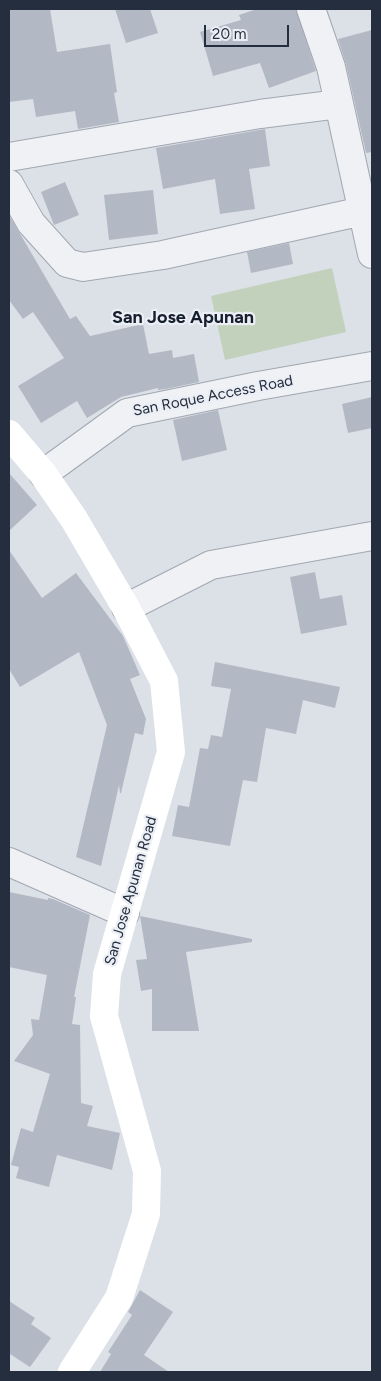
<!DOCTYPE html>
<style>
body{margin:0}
#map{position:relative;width:381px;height:1381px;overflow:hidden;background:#dce0e7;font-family:Figtree,sans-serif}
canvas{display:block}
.frame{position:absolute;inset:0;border:10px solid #252e3e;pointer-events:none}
.scale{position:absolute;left:204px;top:25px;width:85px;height:22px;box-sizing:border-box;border:2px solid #252e3e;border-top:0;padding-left:6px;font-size:15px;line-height:18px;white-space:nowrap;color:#252e3e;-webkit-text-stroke:4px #ebeff5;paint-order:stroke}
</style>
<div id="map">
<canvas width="381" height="1381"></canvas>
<div class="frame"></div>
<div class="scale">20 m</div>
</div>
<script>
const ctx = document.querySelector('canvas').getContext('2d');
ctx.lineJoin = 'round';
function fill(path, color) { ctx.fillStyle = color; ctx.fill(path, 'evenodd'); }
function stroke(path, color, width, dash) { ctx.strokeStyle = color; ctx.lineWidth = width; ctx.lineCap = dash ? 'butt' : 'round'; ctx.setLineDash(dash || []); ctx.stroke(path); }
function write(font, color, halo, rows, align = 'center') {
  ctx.font = font + ' Figtree,sans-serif'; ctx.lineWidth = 4.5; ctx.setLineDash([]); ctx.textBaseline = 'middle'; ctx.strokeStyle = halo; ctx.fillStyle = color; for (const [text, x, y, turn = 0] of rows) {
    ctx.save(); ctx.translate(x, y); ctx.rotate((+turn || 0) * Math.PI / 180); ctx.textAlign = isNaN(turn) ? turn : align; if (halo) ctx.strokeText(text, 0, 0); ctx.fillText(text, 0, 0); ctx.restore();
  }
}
fill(new Path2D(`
 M332,268L346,332L225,360L211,296Z`), '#c2d1bc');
fill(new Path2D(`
 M9,9H50L57,52L110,44L117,92L114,93L119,122L78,129L75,111L36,117L33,99L9,102Z
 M115,9H150L158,33L126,43Z
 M257,9H296L316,71L269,88L260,63L213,76L200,32L241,20L239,15Z
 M372,30V152L366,153L346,64L338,39Z
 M265,129L270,166L249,169L255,209L220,214L215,179L163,189L156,148Z
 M65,182L79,215L54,225L41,192Z
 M153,190L158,234L109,240L104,195Z
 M9,215L70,319L76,316L90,336L143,324L149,354L172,350L173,358L194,354L199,382L166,389L158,390V388L121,397L87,418L77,401L41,423L18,386L64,358L33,312L23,319L9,300Z
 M289,243L293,264L251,273L247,252Z
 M372,397V428L348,433L342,404Z
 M218,410L227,450L182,461L173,420Z
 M9,473L37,505L9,531Z
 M9,550L42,598L76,573L123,636L140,675L130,679L146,719L143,735L135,733L121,793H120L119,785L101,866L76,857L107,725L79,652L20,687L9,669Z
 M315,572L320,599L342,595L347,625L301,634L290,577Z
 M215,662L340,687L335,708L303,700L296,734L266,728L257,782L243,780L230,846L172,836L178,805L189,807L200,748L208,749L211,735L222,737L231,689L211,686Z
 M9,892L48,900V898L53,899L90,915L74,997H76L72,1024L80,1025L81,1103L93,1106L87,1126L120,1133L112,1170L57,1155L49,1187L16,1178L19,1167L11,1165L21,1128L33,1132L50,1074L14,1061L33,1035L31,1019L39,1020L47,975L9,967Z
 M140,916L252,939V942L186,952L199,1031H152V989L141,991L136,960L147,959Z
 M140,1290L173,1312L144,1355L169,1372H100L111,1354L108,1352L132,1315L128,1312Z
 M9,1301L35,1318L31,1324L51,1338L30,1367L10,1354L9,1356Z`), '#b3b9c4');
const street = new Path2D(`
 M311,9L331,67L372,254
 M9,157L260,114L339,104
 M9,184L31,223L67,263L83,267L163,255L372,209
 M43,474L127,413L258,386L372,366
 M126,608L211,565L372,536
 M9,862L125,913`);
stroke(street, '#a1a7b1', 30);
stroke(street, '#eff1f5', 28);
stroke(new Path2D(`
 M9,434L43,474L74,519L126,608L164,681L171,752L107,974L104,1016L147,1171L146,1214L119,1298L72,1372`), '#fff', 28);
write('15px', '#252e3e', '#ebeff5', [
 ["San Roque Access Road",213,396,-11],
 ["San Jose Apunan Road",131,891,-74]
]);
write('bold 18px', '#171f2e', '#ebeff5', [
 ["San Jose Apunan",183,318]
]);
</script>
